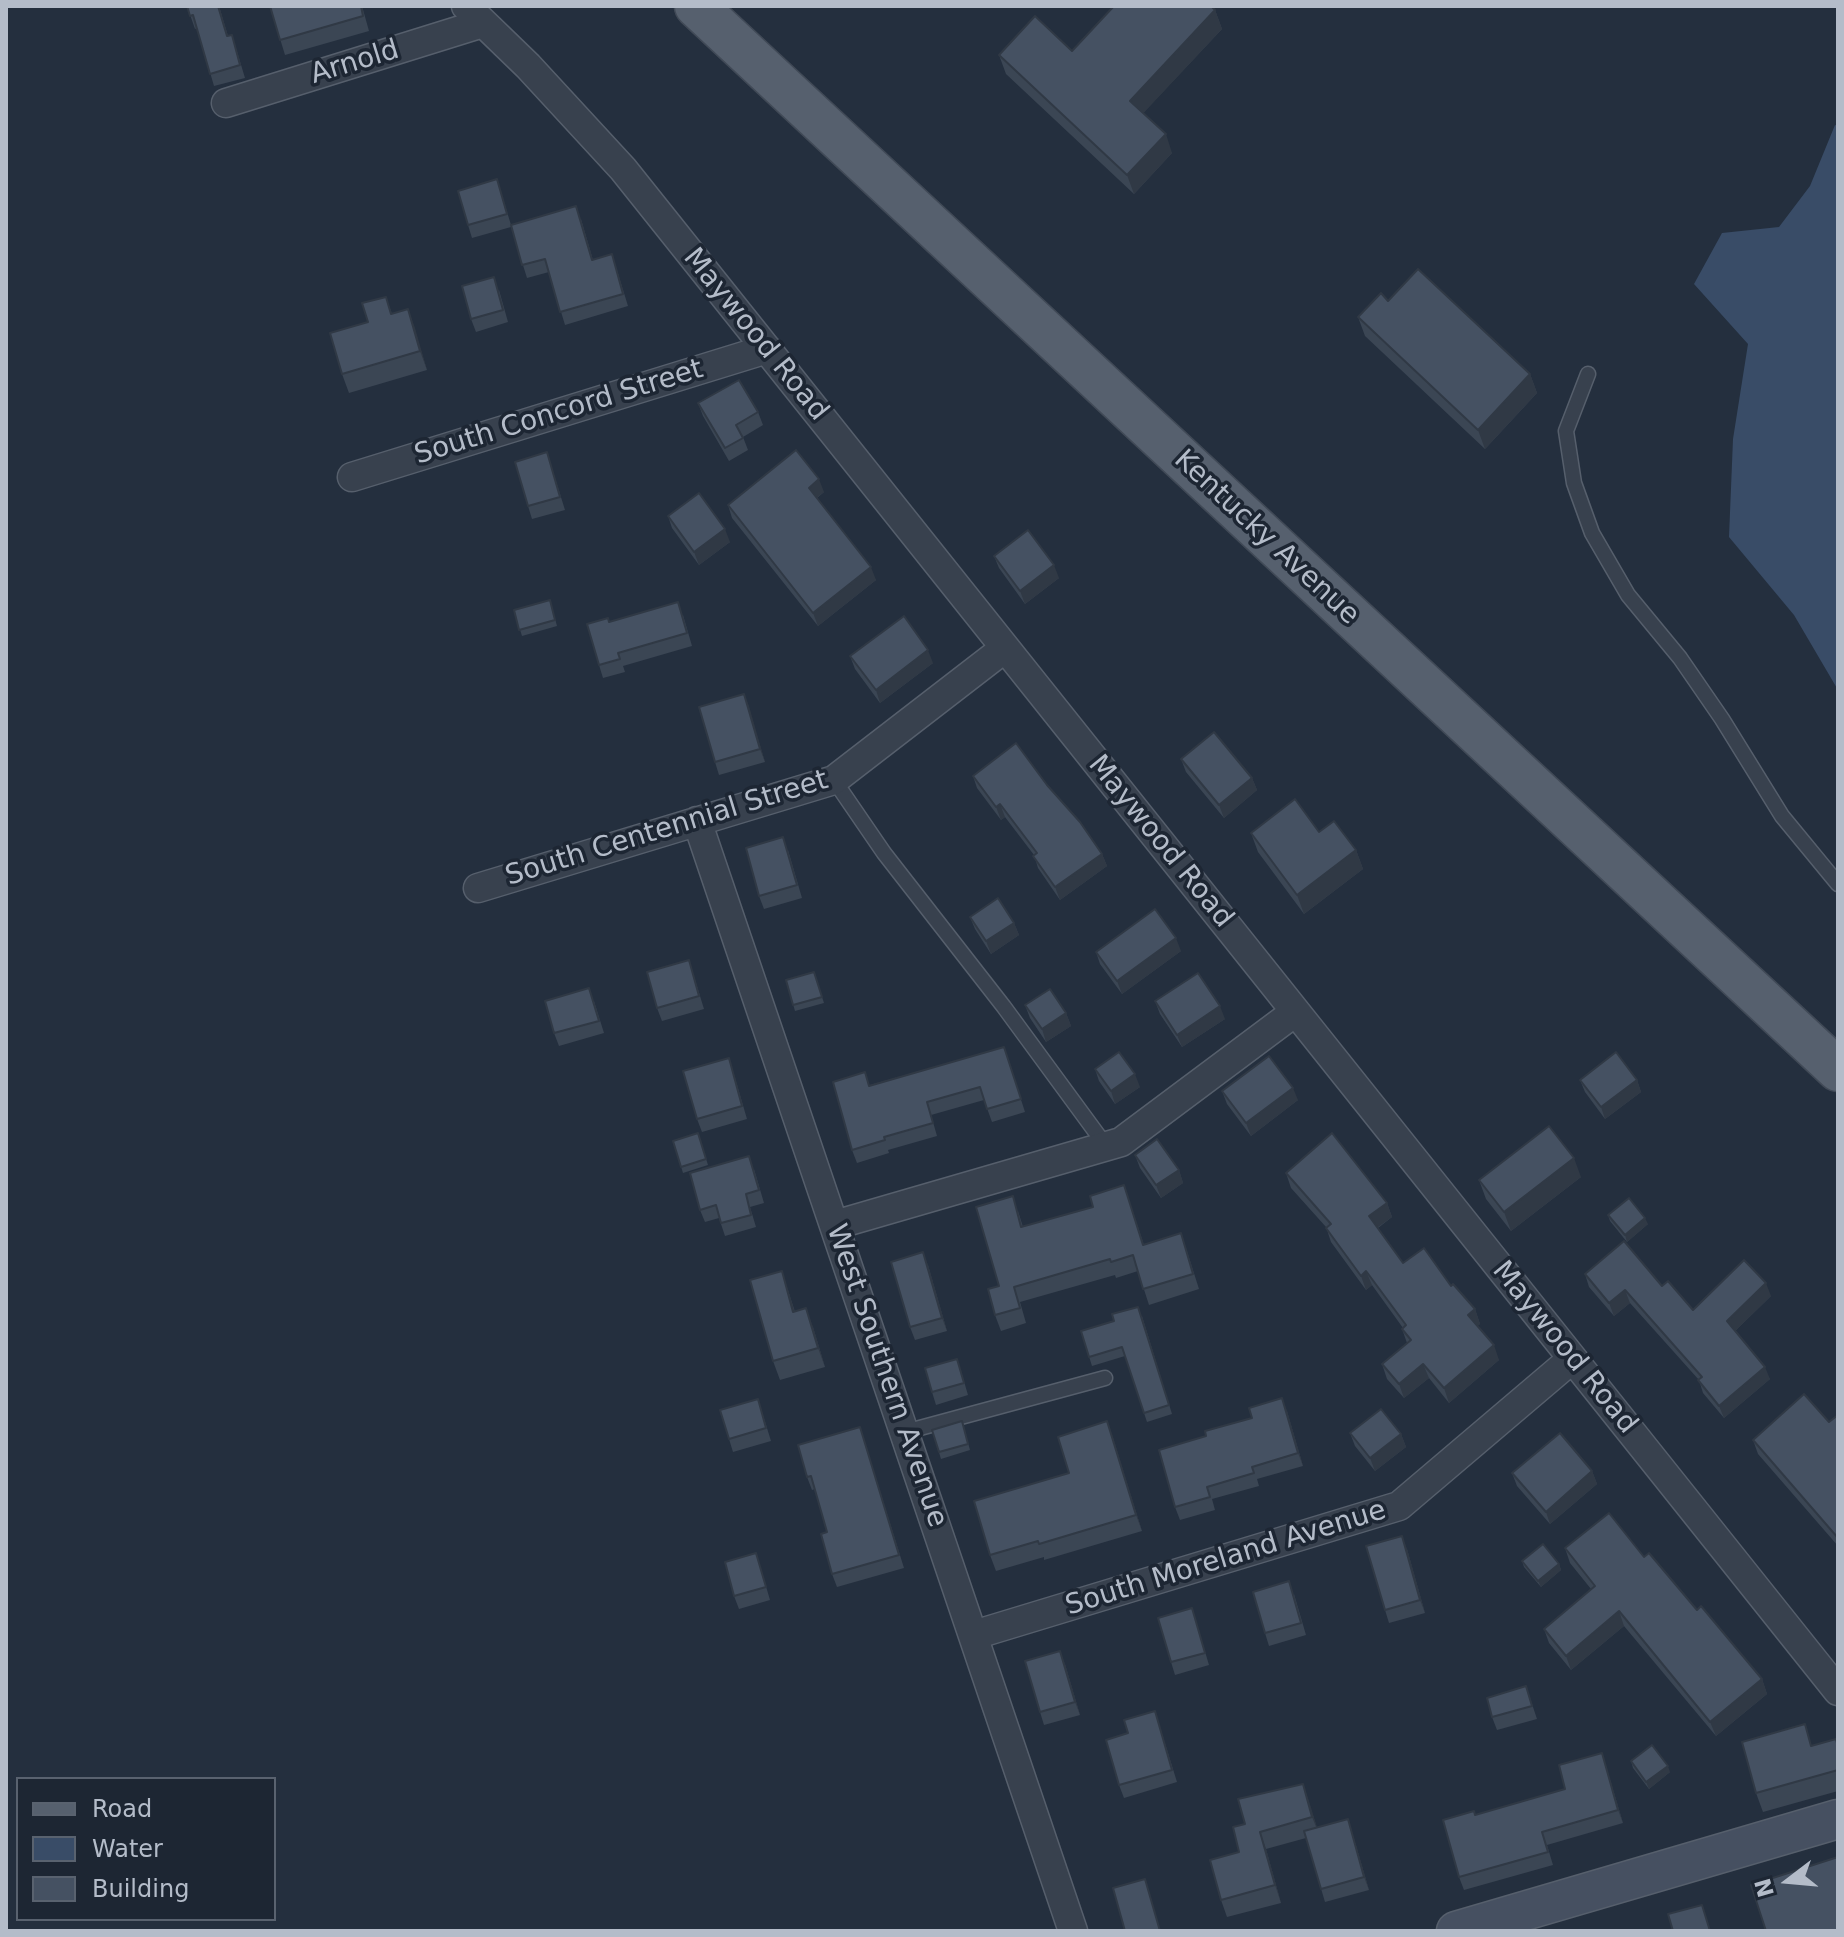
<!DOCTYPE html>
<style>
body{margin:0}
#map{position:relative;width:1844px;height:1937px;overflow:hidden;background:#242f3e;font-family:"DejaVu Sans",sans-serif}
canvas{display:block}
.frame{position:absolute;inset:0;border:8px solid #b4bcc9;pointer-events:none}
.legend{position:absolute;left:16px;top:1777px;width:260px;height:144px;box-sizing:border-box;background:#1d2633;border:2px solid #59626f;margin:0;padding:10px 14px;list-style:none;font-size:24px;color:#b4bcc9}
.legend li{display:flex;align-items:center;gap:16px;height:40px}
.legend b{width:40px;border:2px solid #59626f}
.north{position:absolute;left:1748px;top:1841px;width:80px;height:80px;-webkit-text-stroke:6px #1d2633;paint-order:stroke;rotate:254deg;font-size:22px;font-weight:700;line-height:32px;text-align:center;color:#b4bcc9}
.north::after{content:'';display:block;margin:auto;width:28px;height:36px;background:#b4bcc9;clip-path:polygon(50% 0,100% 100%,50% 72%,0 100%)}
</style>
<div id="map">
<canvas width="1844" height="1937"></canvas>
<div class="frame"></div>
<ul class="legend">
<li><b style="height:10px;background:#56606e"></b>Road</li>
<li><b style="height:22px;background:#394c67"></b>Water</li>
<li><b style="height:22px;background:#455162"></b>Building</li>
</ul>
<div class="north">N</div>
</div>
<script>
const ctx = document.querySelector('canvas').getContext('2d');
ctx.lineJoin = 'round';
function fill(path, color) { ctx.fillStyle = color; ctx.fill(path, 'evenodd'); }
function stroke(path, color, width, dash) { ctx.strokeStyle = color; ctx.lineWidth = width; ctx.lineCap = dash ? 'butt' : 'round'; ctx.setLineDash(dash || []); ctx.stroke(path); }
function write(font, color, halo, rows, align = 'center') {
  ctx.font = font + ' "DejaVu Sans",sans-serif'; ctx.lineWidth = 7; ctx.setLineDash([]); ctx.textBaseline = 'middle'; ctx.strokeStyle = halo; ctx.fillStyle = color; for (const [text, x, y, turn = 0] of rows) {
    ctx.save(); ctx.translate(x, y); ctx.rotate((+turn || 0) * Math.PI / 180); ctx.textAlign = isNaN(turn) ? turn : align; if (halo) ctx.strokeText(text, 0, 0); ctx.fillText(text, 0, 0); ctx.restore();
  }
}
fill(new Path2D(`
 M1835,125L1838,126V690L1794,615L1729,537L1733,439L1748,344L1694,284L1722,233L1779,227L1810,186Z`), '#394c67');
const service = new Path2D(`
 M1588,374L1566,431L1574,483L1592,533L1628,595L1680,658L1722,719L1782,816L1838,884
 M834,780L884,853L1004,1007L1106,1146
 M905,1432L1105,1378`);
const minor = new Path2D(`
 M466,6L528,66L623,169L1838,1691
 M226,103L483,23
 M352,477L767,349
 M697,821L1073,1931
 M478,888L834,780L1005,648
 M835,1225L1121,1142L1295,1012
 M974,1635L1399,1506L1572,1359`);
const secondary = new Path2D(`
 M1456,1931L1838,1819`);
const primary = new Path2D(`
 M696,6L1838,1070`);
stroke(service, '#565f6c', 17);
stroke(minor, '#565f6c', 31);
stroke(secondary, '#565f6c', 41);
stroke(primary, '#414a57', 45);
stroke(service, '#38414e', 14);
stroke(minor, '#38414e', 28);
stroke(secondary, '#465061', 38);
stroke(primary, '#56606e', 42);
fill(new Path2D(`
 M187,6H219L228,36L232,35L236,48L245,78L214,86L197,28L195,29Z
 M270,6H362L369,31L285,55Z
 M1215,10L1222,29L1143,113L1172,153L1134,194L1006,74L999,55L1072,51Z
 M501,192L511,225L581,219L593,260L612,254L628,306L565,325L549,272L527,278L511,227L472,238L468,225Z
 M499,290L508,322L476,332L471,319Z
 M386,297L392,314L408,309L427,370L349,393L342,374L368,322Z
 M1388,301L1530,374L1537,393L1485,449L1365,336L1358,317Z
 M698,403L758,412L763,425L743,437L748,450L729,461L703,416Z
 M547,452L565,510L532,519L528,506Z
 M824,492L817,498L876,580L818,626L732,518L728,505Z
 M668,516L730,542L699,565L672,528Z
 M994,556L1059,578L1025,604L999,568Z
 M550,600L557,626L522,636L514,610Z
 M683,615L692,646L623,666L625,672L603,678L599,665L609,622Z
 M850,656L933,663L880,703L855,669Z
 M744,694L765,762L719,775L715,762Z
 M1181,759L1252,778L1257,790L1224,818L1186,772Z
 M973,776L1047,785L1102,854L1107,866L1060,900L1038,868L1034,855L1005,817L1001,820L977,788Z
 M1251,833L1356,850L1363,869L1304,914L1258,852Z
 M788,850L802,898L764,909L759,896Z
 M970,917L1014,923L1019,935L991,954L975,929Z
 M1181,951L1122,994L1100,964L1096,952Z
 M689,960L704,1009L662,1021L657,1008Z
 M814,972L824,1003L795,1011L786,980Z
 M594,1001L604,1033L559,1046L554,1033Z
 M1155,1001L1225,1019L1182,1047L1160,1014Z
 M1025,1005L1066,1013L1071,1026L1046,1042L1030,1018Z
 M1004,1047L1025,1112L992,1122L984,1100L931,1115L937,1136L888,1150L889,1153L857,1163L852,1150L870,1085Z
 M1095,1069L1140,1087L1115,1104L1099,1081Z
 M733,1071L747,1119L702,1132L697,1119Z
 M1580,1080H1637L1641,1092L1605,1119L1585,1092Z
 M1222,1091L1298,1100L1251,1136L1227,1104Z
 M698,1133L708,1165L683,1173L673,1141Z
 M1135,1155L1179,1170L1183,1183L1161,1198L1140,1168Z
 M754,1169L764,1203L750,1207L756,1227L725,1236L719,1218L705,1222L700,1210Z
 M1286,1173L1387,1203L1392,1217L1378,1228L1403,1263L1451,1286L1475,1309L1480,1324L1477,1326L1499,1360L1449,1403L1429,1378L1404,1398L1387,1379L1382,1364L1407,1343L1402,1329L1403,1328L1372,1285L1366,1290L1331,1242L1326,1227L1291,1188Z
 M1581,1177L1511,1231L1486,1199L1479,1180Z
 M1124,1185L1144,1245L1186,1248L1199,1289L1149,1305L1138,1271L1116,1278L1115,1275L1020,1302L1026,1323L1001,1331L995,1315L999,1286L1018,1211L1023,1227L1093,1207Z
 M1608,1215L1648,1224L1627,1242L1610,1221Z
 M928,1265L947,1331L915,1340L910,1327Z
 M1585,1274L1662,1286L1693,1310L1771,1296L1735,1331L1770,1379L1724,1418L1703,1393L1699,1380L1630,1303L1614,1316L1589,1287Z
 M788,1290L795,1312L813,1327L825,1367L780,1380L773,1361Z
 M1142,1316L1172,1414L1147,1422L1125,1356L1092,1366L1081,1331Z
 M961,1371L968,1395L936,1405L932,1392Z
 M758,1399L771,1441L733,1452L729,1439Z
 M1287,1411L1303,1466L1257,1479L1259,1486L1212,1499L1215,1510L1180,1520L1175,1507Z
 M1838,1415V1546L1758,1454L1753,1440L1829,1422Z
 M962,1421L970,1450L941,1459L932,1430Z
 M1107,1421L1142,1531L1044,1560V1557L996,1571L990,1555L1069,1473Z
 M860,1427L904,1568L837,1587L832,1574L827,1532L815,1489L812,1490L807,1477Z
 M1350,1433L1401,1434L1406,1447L1375,1471L1355,1446Z
 M1592,1471L1597,1484L1550,1524L1517,1486L1512,1473Z
 M1565,1548L1644,1557L1762,1679L1767,1694L1716,1736L1624,1626L1571,1670L1549,1643L1544,1629L1591,1589L1570,1563Z
 M1407,1549L1425,1613L1389,1623L1385,1610Z
 M1522,1561L1559,1564L1561,1570L1541,1587L1524,1567Z
 M760,1566L770,1600L739,1609L734,1596Z
 M1294,1594L1306,1635L1269,1646L1265,1633Z
 M1192,1608L1209,1665L1175,1675L1171,1662Z
 M1065,1664L1080,1715L1044,1725L1040,1712Z
 M1526,1686L1537,1719L1497,1730L1492,1717Z
 M1155,1711L1177,1782L1124,1798L1119,1785L1128,1733Z
 M1813,1746H1838V1791L1763,1812L1756,1793Z
 M1631,1761L1670,1772L1649,1789L1633,1768Z
 M1606,1766L1623,1823L1547,1845L1553,1865L1464,1890L1459,1877L1475,1815L1565,1789Z
 M1303,1784L1317,1828L1352,1832L1369,1890L1325,1902L1306,1838L1266,1849L1281,1903L1227,1917L1221,1900L1239,1852L1245,1824Z`), '#3b4654');
fill(new Path2D(`
 M1215,10L1222,29L1137,120L1130,101Z
 M1166,134L1172,153L1134,194L1127,175Z
 M408,309L415,328L427,370L420,351Z
 M1530,374L1537,393L1485,449L1478,430Z
 M819,479L824,492L814,500L809,488Z
 M725,529L730,542L699,565L694,552Z
 M1054,565L1059,578L1025,604L1020,591Z
 M871,567L876,580L818,626L813,613Z
 M928,650L933,663L880,703L876,690Z
 M744,694L749,706L765,762L760,749Z
 M1252,778L1257,790L1224,818L1219,805Z
 M1000,804L1005,817L1001,820L996,807Z
 M1356,850L1363,869L1304,914L1297,895Z
 M1102,854L1107,866L1060,900L1055,887Z
 M1014,923L1019,935L991,954L986,941Z
 M1176,938L1181,951L1122,994L1117,981Z
 M1220,1006L1225,1019L1182,1047L1177,1035Z
 M1066,1013L1071,1026L1046,1042L1042,1029Z
 M1135,1074L1140,1087L1115,1104L1111,1091Z
 M1637,1080L1641,1092L1605,1119L1601,1107Z
 M1293,1088L1298,1100L1251,1136L1246,1123Z
 M1574,1158L1581,1177L1511,1231L1504,1212Z
 M1179,1170L1183,1183L1161,1198L1156,1185Z
 M1387,1203L1392,1217L1374,1230L1369,1216Z
 M1645,1218L1648,1224L1627,1242L1625,1235Z
 M923,1252L928,1265L947,1331L942,1318Z
 M782,1271L788,1290L800,1331L793,1312Z
 M1366,1271L1372,1285L1366,1290L1361,1276Z
 M1766,1283L1771,1296L1732,1334L1727,1321Z
 M1625,1290L1630,1303L1614,1316L1609,1303Z
 M806,1308L813,1327L825,1367L818,1348Z
 M1475,1309L1480,1324L1473,1330L1468,1315Z
 M1494,1345L1499,1360L1449,1403L1444,1388Z
 M1423,1364L1429,1378L1404,1398L1399,1384Z
 M1765,1367L1770,1379L1724,1418L1719,1406Z
 M1282,1398L1287,1411L1303,1466L1298,1453Z
 M1107,1421L1113,1437L1142,1531L1136,1515Z
 M1401,1434L1406,1447L1375,1471L1370,1458Z
 M1592,1471L1597,1484L1550,1524L1546,1512Z
 M1402,1536L1407,1549L1425,1613L1420,1600Z
 M1559,1564L1561,1570L1541,1587L1538,1581Z
 M1619,1611L1624,1626L1571,1670L1566,1656Z
 M1060,1651L1065,1664L1080,1715L1075,1702Z
 M1762,1679L1767,1694L1716,1736L1710,1722Z
 M1602,1753L1606,1766L1623,1823L1618,1810Z
 M1668,1766L1670,1772L1649,1789L1646,1782Z
 M1303,1784L1309,1801L1319,1834L1312,1817Z
 M1348,1819L1352,1832L1369,1890L1364,1877Z
 M1260,1832L1266,1849L1281,1903L1275,1885Z`), '#303945');
const building = new Path2D(`
 M187,6H218L227,36L232,35L240,65L210,74L193,15L190,16Z
 M270,6H361L363,16L280,40Z
 M1114,6H1211L1215,10L1130,101L1166,134L1127,175L999,55L1035,16L1072,51Z
 M497,179L507,214L468,225L458,191Z
 M576,206L592,260L612,254L623,294L560,312L545,259L522,265L511,225Z
 M1418,269L1530,374L1478,430L1358,317L1381,293L1388,301Z
 M494,277L503,310L471,319L462,286Z
 M386,297L391,314L408,309L420,351L342,374L330,333L368,322L362,303Z
 M739,380L758,412L736,425L743,438L725,448L698,403Z
 M796,450L819,479L809,488L871,567L813,613L728,505Z
 M547,452L560,497L528,506L515,462Z
 M699,493L725,529L694,552L668,516Z
 M1028,530L1054,565L1020,591L994,556Z
 M550,600L555,620L519,630L514,610Z
 M678,602L687,633L618,653L620,659L599,665L587,624L608,618L609,622Z
 M904,616L928,650L876,690L850,656Z
 M744,694L760,749L715,762L699,707Z
 M1214,732L1252,778L1219,805L1181,759Z
 M1016,743L1047,785L1080,822L1102,854L1055,887L1033,856L1037,853L1000,804L996,807L973,776Z
 M1295,799L1319,832L1334,821L1356,850L1297,895L1251,833Z
 M783,837L797,885L759,896L746,848Z
 M998,898L1014,923L986,941L970,917Z
 M1155,909L1176,938L1117,981L1096,952Z
 M689,960L699,996L657,1008L647,972Z
 M814,972L822,997L793,1005L786,980Z
 M1198,973L1220,1006L1177,1035L1155,1001Z
 M589,988L599,1021L554,1033L545,1001Z
 M1050,989L1066,1013L1042,1029L1025,1005Z
 M1004,1047L1021,1099L987,1109L980,1087L927,1102L933,1123L884,1137L885,1140L852,1150L833,1082L865,1072L869,1086Z
 M1119,1052L1135,1074L1111,1091L1095,1069Z
 M1616,1052L1637,1080L1601,1107L1580,1080Z
 M1269,1056L1293,1088L1246,1123L1222,1091Z
 M729,1058L742,1106L697,1119L683,1071Z
 M1549,1126L1574,1158L1504,1212L1479,1180Z
 M698,1133L706,1159L681,1167L673,1141Z
 M1332,1133L1387,1203L1369,1216L1403,1263L1424,1248L1451,1286L1453,1284L1475,1309L1468,1315L1494,1345L1444,1388L1423,1364L1399,1384L1382,1364L1411,1340L1402,1329L1406,1325L1366,1271L1361,1276L1326,1228L1331,1224L1286,1173Z
 M1157,1139L1179,1170L1156,1185L1135,1155Z
 M749,1156L759,1190L746,1194L751,1215L721,1223L716,1205L700,1210L690,1173Z
 M1124,1185L1143,1245L1181,1233L1193,1274L1143,1289L1133,1255L1111,1262L1110,1259L1014,1287L1020,1308L995,1315L988,1289L999,1286L976,1207L1013,1196L1021,1227L1093,1207L1090,1196Z
 M1629,1198L1645,1218L1625,1235L1608,1215Z
 M1624,1241L1662,1286L1668,1281L1693,1310L1744,1260L1766,1283L1727,1321L1765,1367L1719,1406L1698,1380L1702,1377L1625,1290L1609,1303L1585,1274Z
 M923,1252L942,1318L910,1327L891,1262Z
 M782,1271L793,1312L806,1308L818,1348L773,1361L750,1280Z
 M1138,1307L1169,1405L1144,1413L1122,1347L1089,1357L1081,1331L1114,1321L1112,1314Z
 M957,1359L964,1383L932,1392L925,1368Z
 M1804,1394L1829,1422L1838,1415V1538L1753,1440Z
 M1282,1398L1298,1453L1252,1467L1254,1473L1207,1487L1210,1497L1175,1507L1159,1450L1206,1436L1205,1431L1252,1418L1249,1408Z
 M758,1399L766,1428L729,1439L720,1410Z
 M1381,1409L1401,1434L1370,1458L1350,1433Z
 M962,1421L968,1444L939,1452L932,1430Z
 M1107,1421L1136,1515L1039,1544L1038,1541L990,1555L974,1501L1069,1473L1058,1437Z
 M860,1427L899,1555L832,1574L821,1534L827,1532L811,1476L807,1477L798,1445Z
 M1560,1433L1592,1471L1546,1512L1512,1473Z
 M1609,1513L1644,1557L1649,1553L1697,1610L1701,1606L1762,1679L1710,1722L1619,1611L1566,1656L1544,1629L1595,1586L1565,1548Z
 M1402,1536L1420,1600L1385,1610L1366,1546Z
 M1543,1544L1559,1564L1538,1581L1522,1561Z
 M756,1553L766,1587L734,1596L725,1562Z
 M1289,1581L1301,1623L1265,1633L1253,1592Z
 M1192,1608L1205,1653L1171,1662L1158,1618Z
 M1060,1651L1075,1702L1040,1712L1025,1661Z
 M1526,1686L1532,1706L1492,1717L1487,1698Z
 M1155,1711L1172,1770L1119,1785L1106,1740L1128,1733L1124,1720Z
 M1805,1724L1811,1746L1836,1739L1838,1747V1770L1756,1793L1742,1742Z
 M1652,1745L1668,1766L1646,1782L1631,1761Z
 M1602,1753L1618,1810L1542,1832L1548,1852L1459,1877L1443,1820L1474,1811L1475,1815L1565,1789L1559,1765Z
 M1303,1784L1312,1817L1260,1832L1275,1885L1221,1900L1210,1860L1239,1852L1233,1827L1245,1824L1238,1799Z
 M1348,1819L1364,1877L1321,1889L1304,1831Z
 M1838,1857V1931H1766L1751,1885Z
 M1145,1879L1160,1931H1125L1113,1888Z
 M1702,1905L1710,1931H1673L1668,1914Z`);
fill(building, '#455162');
stroke(building, '#303945', 2);
write('28px', '#b4bcc9', '#1d2633', [
 ["Arnold",355,63,-17],
 ["Maywood Road",755,335,51],
 ["South Concord Street",559,413,-17],
 ["Kentucky Avenue",1266,538,43],
 ["South Centennial Street",667,829,-17],
 ["Maywood Road",1160,842,51],
 ["Maywood Road",1564,1348,51],
 ["West Southern Avenue",886,1376,71],
 ["South Moreland Avenue",1226,1559,-17]
]);
</script>
